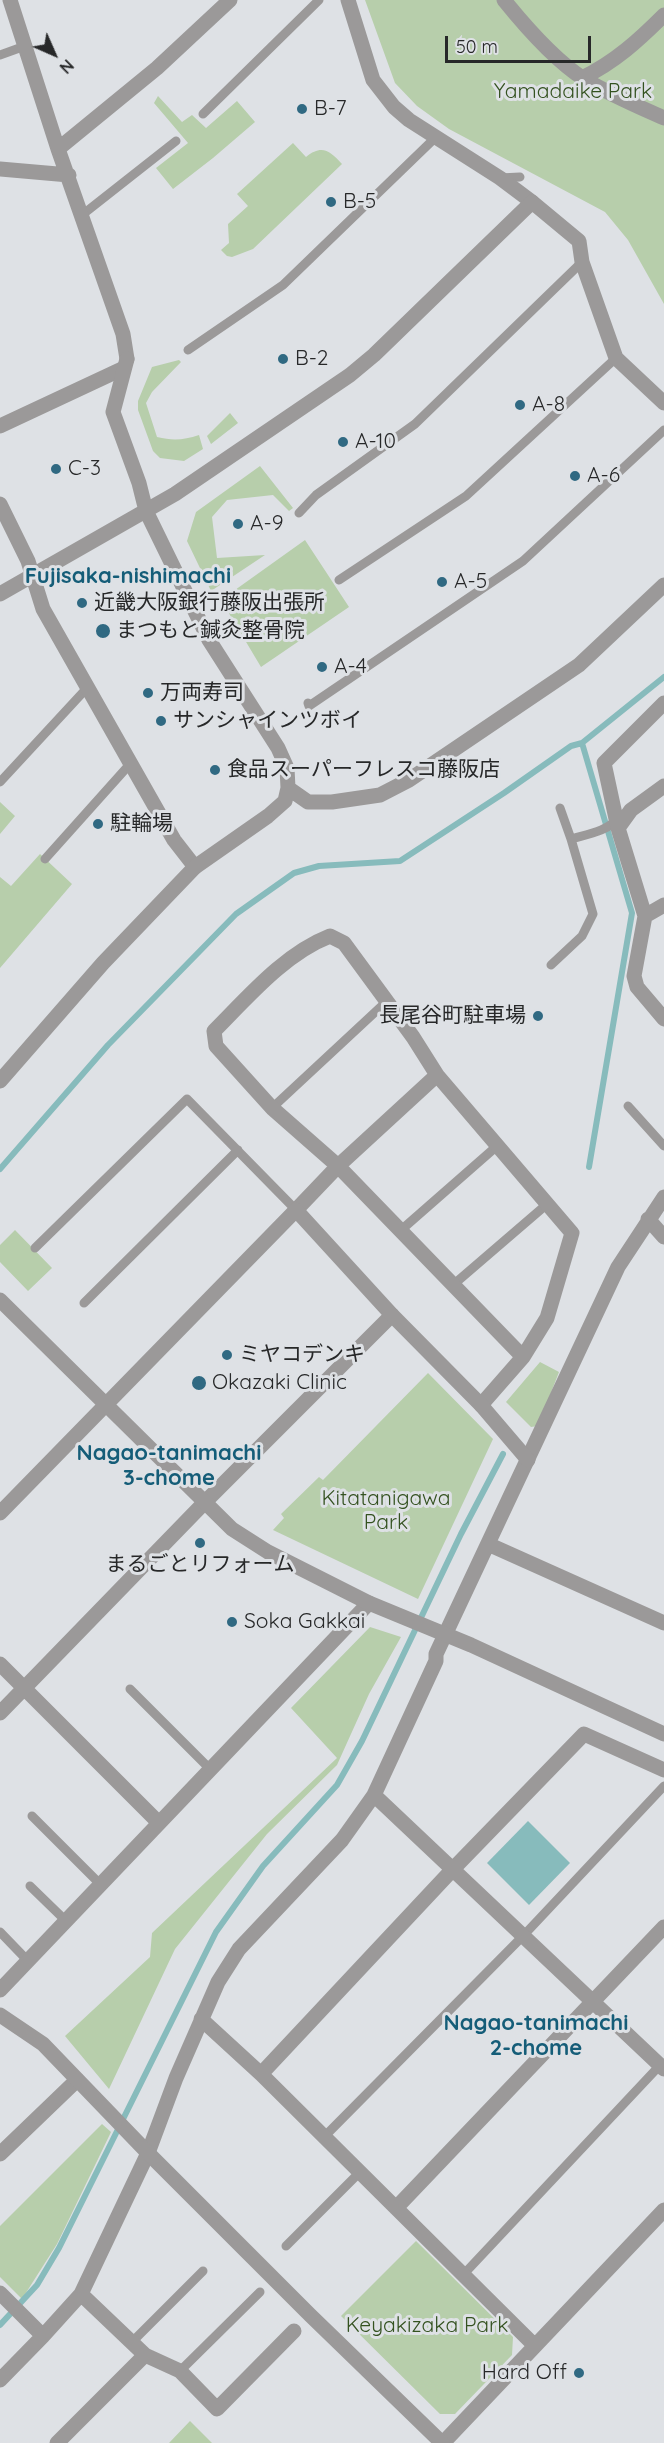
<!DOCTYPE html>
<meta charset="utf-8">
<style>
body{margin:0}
#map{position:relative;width:664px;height:2443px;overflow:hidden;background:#dee1e5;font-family:Quicksand,sans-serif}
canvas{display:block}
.north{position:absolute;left:24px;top:24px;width:60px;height:60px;-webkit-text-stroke:4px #dee1e5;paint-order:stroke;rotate:135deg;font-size:16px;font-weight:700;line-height:24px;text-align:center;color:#272829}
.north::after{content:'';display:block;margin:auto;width:21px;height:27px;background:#272829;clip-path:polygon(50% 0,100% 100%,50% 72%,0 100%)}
.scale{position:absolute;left:445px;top:36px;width:146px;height:27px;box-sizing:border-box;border:3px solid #272829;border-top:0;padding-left:8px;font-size:18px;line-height:21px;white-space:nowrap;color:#272829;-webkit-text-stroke:4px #dee1e5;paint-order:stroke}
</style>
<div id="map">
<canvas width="664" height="2443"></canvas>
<div class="north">N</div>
<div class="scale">50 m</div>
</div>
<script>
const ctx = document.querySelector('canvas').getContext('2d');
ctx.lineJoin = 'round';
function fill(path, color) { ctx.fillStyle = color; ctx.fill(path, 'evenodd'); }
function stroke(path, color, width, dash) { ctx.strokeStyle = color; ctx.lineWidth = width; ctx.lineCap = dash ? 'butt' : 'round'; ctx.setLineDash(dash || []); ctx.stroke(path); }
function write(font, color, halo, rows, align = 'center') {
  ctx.font = font + ' Quicksand,"Noto Sans JP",sans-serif'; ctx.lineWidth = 6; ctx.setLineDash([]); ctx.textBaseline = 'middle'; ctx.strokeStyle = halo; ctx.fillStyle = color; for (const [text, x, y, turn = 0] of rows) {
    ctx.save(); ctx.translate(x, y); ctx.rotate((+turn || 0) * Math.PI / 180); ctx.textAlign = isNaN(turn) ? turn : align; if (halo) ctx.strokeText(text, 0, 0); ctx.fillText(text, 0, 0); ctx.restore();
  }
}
fill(new Path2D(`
 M365,0H664V304L628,240L605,212L449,129L417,106L395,83Z
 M158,96L182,122L192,115L206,128L237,101L255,122L213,158L173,189L156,168L188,143L154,103Z
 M293,143L306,157C322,144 330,151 342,164L253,249L232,257L227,256L221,250L229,243L228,224L248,206L237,194Z
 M179,360L181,362L152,392L146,403L157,437C173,441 184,440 199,435L203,449L184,461L160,458L153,451L138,410V401L152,367Z
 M230,413L238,423L211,444L207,436Z
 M260,466L293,508L289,511L273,495L227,500L212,517L217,558L265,555L211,591L187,541L196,512Z
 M305,540L349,607L261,667L221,600Z
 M0,802L15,816L0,834Z
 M40,854L72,884L0,968V877L11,886Z
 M15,1230L52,1268L28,1291L0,1262V1245Z
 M540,1362L559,1372L538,1426L531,1427L506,1402Z
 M428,1373L493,1439L418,1599L273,1530L284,1518L281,1514L319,1477L323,1480Z
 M370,1627L401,1637L369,1694L337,1765L267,1834L175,1949L109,2089L65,2036L150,1957L152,1933L337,1758L291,1708Z
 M102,2124L111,2132L57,2244L22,2299L0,2277V2226Z
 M416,2241L513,2337L512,2355L455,2414H440L341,2316Z
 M190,2421L212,2443H169Z`), '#b7ceab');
fill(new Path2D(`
 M528,1821L570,1863L529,1905L487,1863Z`), '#87bbbc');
stroke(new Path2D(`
 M582,743L632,913L589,1167
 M0,1169L108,1045L236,914L294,873L319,866L400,861L504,793L571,746L582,743L664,677
 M0,2325L37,2285L59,2248L216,1932L263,1866L337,1785L362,1741L461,1534L503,1454`), '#87bbbc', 6);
stroke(new Path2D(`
 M0,55L25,46
 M203,114L319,0
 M500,178L520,177
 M82,215L176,141
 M188,350L283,285L436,137
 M299,513L316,495L415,424L582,262
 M339,580L466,496L616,358
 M308,703L309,706L523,561L664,430
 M0,782L87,688
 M560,808L571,839C584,835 610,831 617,818
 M45,859L130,764
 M551,965L582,936L593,914L571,839
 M628,1106L664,1146
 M272,1108L386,1002
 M400,1231L497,1146
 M35,1248L187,1099L296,1210
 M453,1285L546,1205
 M84,1303L238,1150
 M130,1689L210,1769
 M32,1816L101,1885
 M30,1886L66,1921
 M0,1932L28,1961
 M324,2137L524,1935L664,1786
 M286,2246L360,2172
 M463,2275L662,2063
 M132,2342L203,2271
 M180,2371L260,2292`), '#9b9999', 9);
stroke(new Path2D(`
 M504,0C525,26 556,61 584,79C609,94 637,106 664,118
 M582,78C615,62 639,40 664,15`), '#9b9999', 15);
stroke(new Path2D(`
 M10,0L58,149L123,334L127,359
 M348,0L373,80L394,107L409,120L500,178L532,202
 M58,149L157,68L230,0
 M0,169L69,175
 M0,426L124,368
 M0,504L28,561L43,609L174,840L195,867
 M664,703L604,763L618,828L645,916L634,976L637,987L664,1019
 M618,828L631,810L664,786
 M645,916L664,905
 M296,1210L338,1166L437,1075
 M648,1219L664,1237
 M481,1405L523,1357L547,1318L572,1233L437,1075L413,1037L344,943L330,936C284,954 248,997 214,1031L216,1046L272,1108L338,1166L523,1357
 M490,1545L664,1623
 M0,1664L159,1823
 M0,1713L205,1502L392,1315
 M374,1795L664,2069
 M0,1990L369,1603
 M201,2019L261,2074L534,2345
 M261,2074L454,1868L584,1734L664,1770
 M0,2154L77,2080
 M396,2208L664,1927
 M0,2293L43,2336
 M81,2294L145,2355L180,2371L217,2409L294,2331
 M0,2380L43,2336L81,2294L148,2153L176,2078L218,1982L239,1949L342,1840L374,1795L436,1661V1654L618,1267L664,1197
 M57,2443L145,2355
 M443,2443L664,2210`), '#9b9999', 15);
stroke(new Path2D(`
 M0,594L175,494L350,375L374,355L532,202L579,241L582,262L616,358L664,403
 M288,788L308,802H332L380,795L409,780L579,665L664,585
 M0,1081L103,963L195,867L268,816L285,801L288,788L287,768L278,748L209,640L146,511L139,483L113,412L127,359
 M0,1300L232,1529L268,1552L369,1603L471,1645L664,1734
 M0,1513L296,1210L392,1315L481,1405L528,1460
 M0,2015L43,2044L148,2153L310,2315L442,2443`), '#9b9999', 15);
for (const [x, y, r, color] of [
 [302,109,6,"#306982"],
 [331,202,6,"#306982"],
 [283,359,6,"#306982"],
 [520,405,6,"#306982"],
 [343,442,6,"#306982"],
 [56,469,6,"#306982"],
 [575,476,6,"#306982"],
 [238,524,6,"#306982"],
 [442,582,6,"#306982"],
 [82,603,6,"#306982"],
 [103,631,8,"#306982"],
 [322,667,6,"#306982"],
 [148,693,6,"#306982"],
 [161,721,6,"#306982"],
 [215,770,6,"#306982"],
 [98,824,6,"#306982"],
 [538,1016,6,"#306982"],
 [227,1355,6,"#306982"],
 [199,1383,8,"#306982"],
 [200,1543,6,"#306982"],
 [232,1622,6,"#306982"],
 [579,2373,6,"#306982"]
]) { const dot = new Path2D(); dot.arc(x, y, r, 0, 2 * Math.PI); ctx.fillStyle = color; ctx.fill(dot); stroke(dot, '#dee1e5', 2); }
write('21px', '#345220', '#dee1e5', [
 ["Yamadaike Park",573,92],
 ["Kitatanigawa",386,1499],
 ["Park",386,1523],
 ["Keyakizaka Park",427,2326]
]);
write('21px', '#272829', '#dee1e5', [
 ["B-7",314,109],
 ["B-5",343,202],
 ["B-2",295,359],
 ["A-8",532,405],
 ["A-10",355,442],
 ["C-3",68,469],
 ["A-6",587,476],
 ["A-9",250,524],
 ["A-5",454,582],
 ["近畿大阪銀行藤阪出張所",94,603],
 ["まつもと鍼灸整骨院",116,631],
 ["A-4",334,667],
 ["万両寿司",160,693],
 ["サンシャインツボイ",173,721],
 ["食品スーパーフレスコ藤阪店",227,770],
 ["駐輪場",110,824],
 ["長尾谷町駐車場",526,1016,"right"],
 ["ミヤコデンキ",239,1355],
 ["Okazaki Clinic",212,1383],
 ["まるごとリフォーム",200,1565,"center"],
 ["Soka Gakkai",244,1622],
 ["Hard Off",567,2373,"right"]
], 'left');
write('bold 22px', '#155d78', '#dee1e5', [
 ["Fujisaka-nishimachi",128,576],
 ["Nagao-tanimachi",169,1453],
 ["3-chome",169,1478],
 ["Nagao-tanimachi",536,2023],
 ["2-chome",536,2048]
]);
</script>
